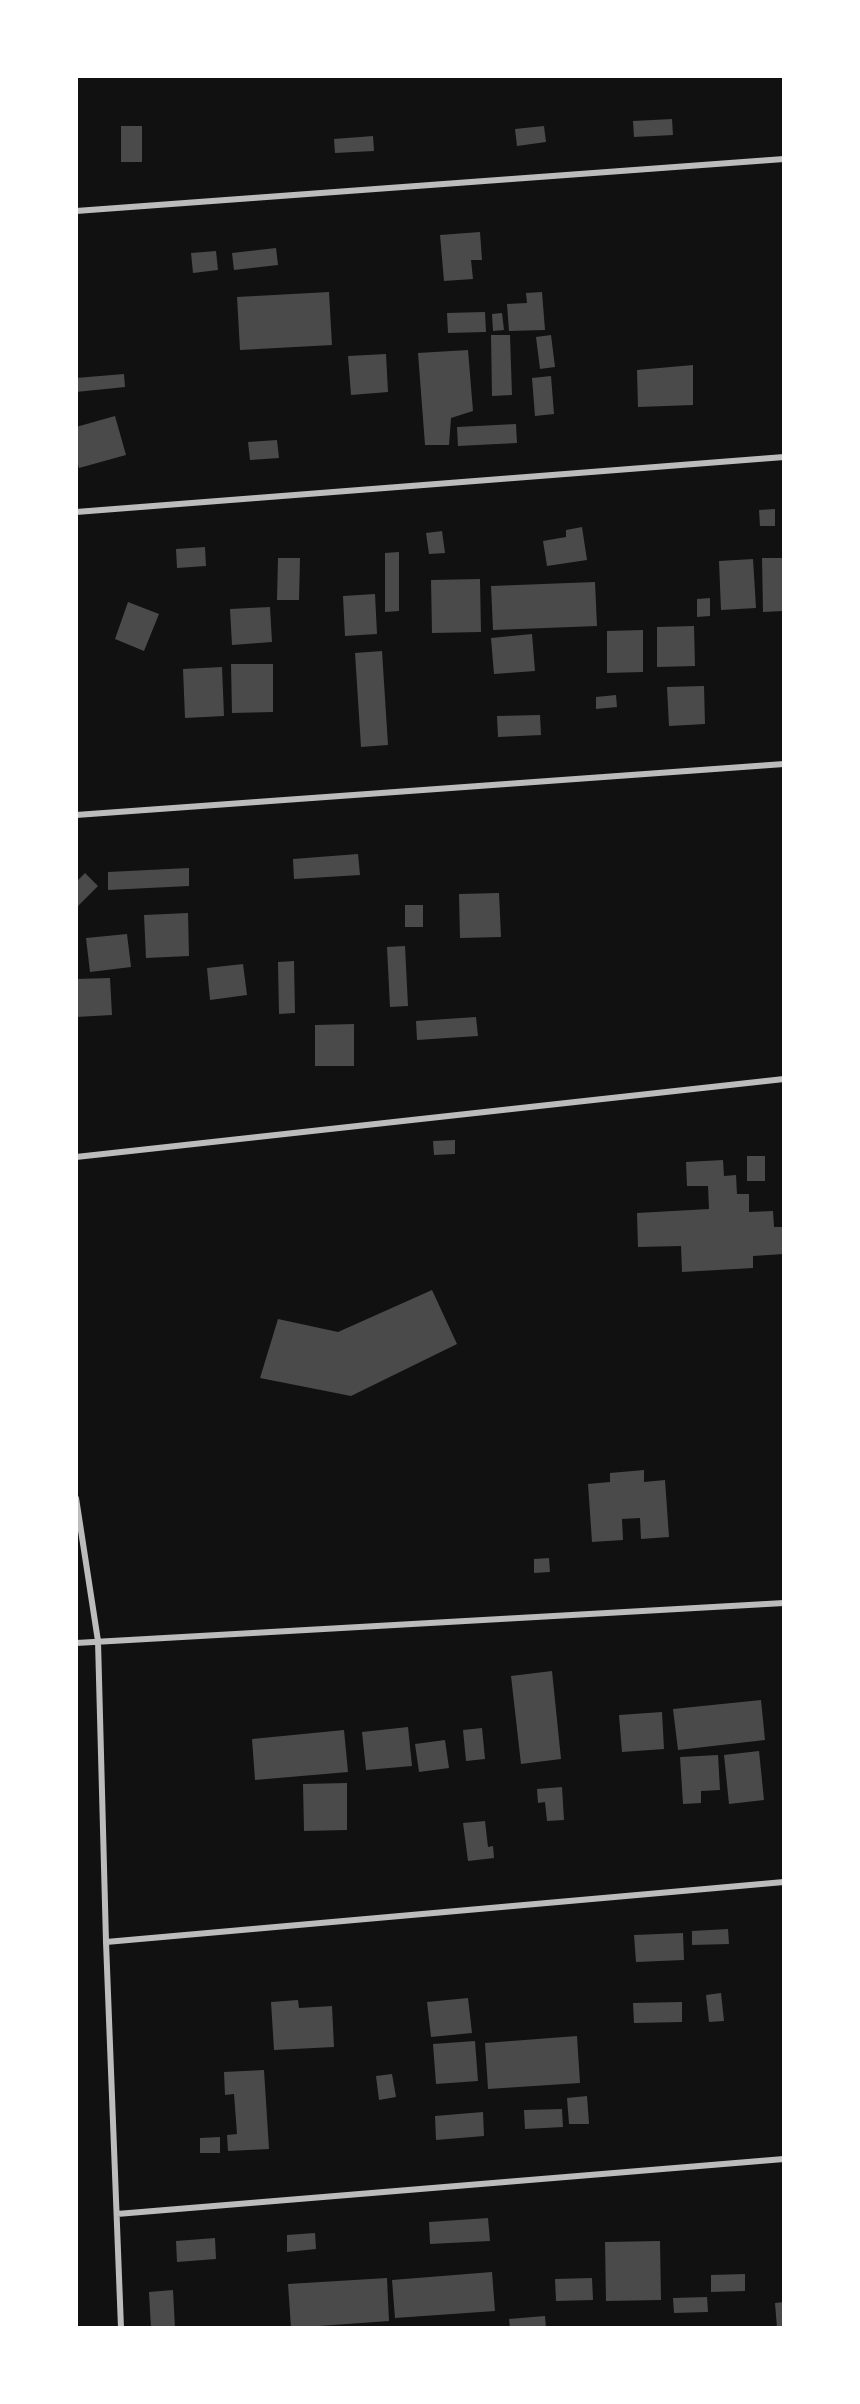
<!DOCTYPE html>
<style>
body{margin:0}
#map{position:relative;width:860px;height:2404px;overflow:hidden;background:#111;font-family:Georgia,serif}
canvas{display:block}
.frame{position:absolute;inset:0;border:78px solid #fff;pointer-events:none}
</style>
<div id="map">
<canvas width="860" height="2404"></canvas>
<div class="frame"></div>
</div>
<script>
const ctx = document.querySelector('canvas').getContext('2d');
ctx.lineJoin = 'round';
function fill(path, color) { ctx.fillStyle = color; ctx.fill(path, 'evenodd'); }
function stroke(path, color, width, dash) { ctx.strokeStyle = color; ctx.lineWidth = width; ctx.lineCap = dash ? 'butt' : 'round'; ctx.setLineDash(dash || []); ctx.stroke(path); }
fill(new Path2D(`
 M672,119L673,135L634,137L633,121Z
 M121,126H142V162H121Z
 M544,126L546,142L517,146L515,129Z
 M373,136L374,151L335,153L334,139Z
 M480,232L482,260H471L473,279L444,281L440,235Z
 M276,248L278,265L234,270L232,253Z
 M216,251L218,270L193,273L191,253Z
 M329,292L332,345L240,350L237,297Z
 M542,292L545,330L509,331L507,304L527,303L526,293Z
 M485,312L486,332L448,333L447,313Z
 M502,313L504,330L493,331L492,314Z
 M491,335H510L512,395L492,396Z
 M551,335L555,367L540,369L536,337Z
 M468,350L473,411L451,418L449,445H425L418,353Z
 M386,354L388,392L351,395L348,356Z
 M693,365V405L638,407L637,370Z
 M124,374L125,387L76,392V378Z
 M551,376L554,414L535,416L532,378Z
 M115,416L126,455L79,468L76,458V427Z
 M516,424L517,443L458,446L457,427Z
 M277,440L279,458L250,460L248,442Z
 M775,509V526H760L759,510Z
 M582,527L587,560L547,566L543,541L566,537V530Z
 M442,531L445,553L429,554L426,533Z
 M205,547L206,566L177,568L176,549Z
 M399,552V611L385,612V553Z
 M278,558H300L299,600H277Z
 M762,558H784V611L763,612Z
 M753,559L756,608L721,610L719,561Z
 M480,579L481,632L432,633L431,580Z
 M595,582L597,626L493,630L491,586Z
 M375,594L377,634L345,636L343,596Z
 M710,598V616L697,617V599Z
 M128,602L159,614L144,651L115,639Z
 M270,607L272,642L232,645L230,609Z
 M694,626L695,666L657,667V627Z
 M643,630V672L607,673V631Z
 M532,634L535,671L494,674L491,638Z
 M382,651L388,745L361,747L355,653Z
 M231,664H273V712L232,713Z
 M222,667L224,716L185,718L183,669Z
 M704,686L705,724L669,726L667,687Z
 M616,695L617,707L596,709V697Z
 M540,715L541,735L498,737L497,716Z
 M358,854L360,875L294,879L293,859Z
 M189,868V886L108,890V872Z
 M85,873L98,886L76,908V882Z
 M499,893L501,937L460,938L459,894Z
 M405,905H423V927H405Z
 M188,913L189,956L146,958L144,915Z
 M127,934L131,967L90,972L86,938Z
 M405,946L408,1006L390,1007L387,947Z
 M294,961L295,1013L279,1014L278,962Z
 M243,964L247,995L210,1000L207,968Z
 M110,978L112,1015L76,1017V979Z
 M476,1017L478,1036L417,1040L416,1021Z
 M354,1024V1066H315V1025Z
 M455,1140V1154L434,1155L433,1141Z
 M747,1156H765V1181H747Z
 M723,1160L724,1176L736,1175L737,1194H749V1212L773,1211L774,1227H782L784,1254L753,1256V1268L682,1272L681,1246L638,1247L637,1213L709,1209L708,1186H687L686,1162Z
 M432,1290L457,1344L351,1396L260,1378L278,1319L338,1332Z
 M644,1470V1482L665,1480L669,1537L641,1539L640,1518L622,1519L623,1540L592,1542L588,1484L610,1482V1473Z
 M549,1558L550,1572L534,1573V1559Z
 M552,1671L561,1759L521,1764L511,1676Z
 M761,1700L765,1740L678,1750L673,1709Z
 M662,1712L664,1749L622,1752L619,1715Z
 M408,1727L412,1766L366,1770L362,1732Z
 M482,1728L485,1759L466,1761L463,1730Z
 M344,1730L348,1772L255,1780L252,1739Z
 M445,1740L449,1768L419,1772L415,1744Z
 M759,1751L764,1800L729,1804L724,1755Z
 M718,1755L720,1790L701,1791V1803L683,1804L680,1757Z
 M347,1783V1830L304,1831L303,1784Z
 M562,1787L564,1820L547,1821L545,1802L538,1803L537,1789Z
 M485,1821L488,1847L493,1846L494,1858L468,1861L463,1823Z
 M728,1929L729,1944L692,1945V1931Z
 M683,1933L684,1960L636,1962L634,1935Z
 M721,1993L724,2021L709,2022L706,1995Z
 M468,1998L472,2033L431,2037L427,2002Z
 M298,2000L299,2008L332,2006L334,2047L274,2050L271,2002Z
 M682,2002V2022L634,2023L633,2003Z
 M577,2036L580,2083L488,2089L485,2043Z
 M475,2041L478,2081L436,2084L433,2044Z
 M264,2070L269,2149L228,2151L227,2135L237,2134L234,2094L225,2095L224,2072Z
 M392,2074L396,2097L379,2100L376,2076Z
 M587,2096L589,2124H569L567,2098Z
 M562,2109L563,2127L525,2129L524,2110Z
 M483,2112L484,2136L436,2140L435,2116Z
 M220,2137V2153H200V2138Z
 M488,2218L490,2241L430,2244L429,2222Z
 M315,2233L316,2249L287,2252V2235Z
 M215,2238L216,2259L177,2262L176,2241Z
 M660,2241L661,2300L606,2301L605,2242Z
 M492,2272L495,2311L395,2318L392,2280Z
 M745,2274V2291L711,2292V2275Z
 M387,2278L389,2321L291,2328L288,2284Z
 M592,2278L593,2300L556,2301L555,2279Z
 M173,2290L175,2328H151L149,2292Z
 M707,2297L708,2312L674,2313L673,2298Z
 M784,2302V2328H777L775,2303Z
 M545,2316L546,2328H510L509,2319Z`), '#4a4a4a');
stroke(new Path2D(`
 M76,211L784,159
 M76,512L784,457
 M76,815L784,764
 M76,1157L784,1079
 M76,1498L98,1641L106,1942L121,2328
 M76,1643L784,1603
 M106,1942L784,1882
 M117,2214L784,2159`), '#bcbcbc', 6);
</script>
